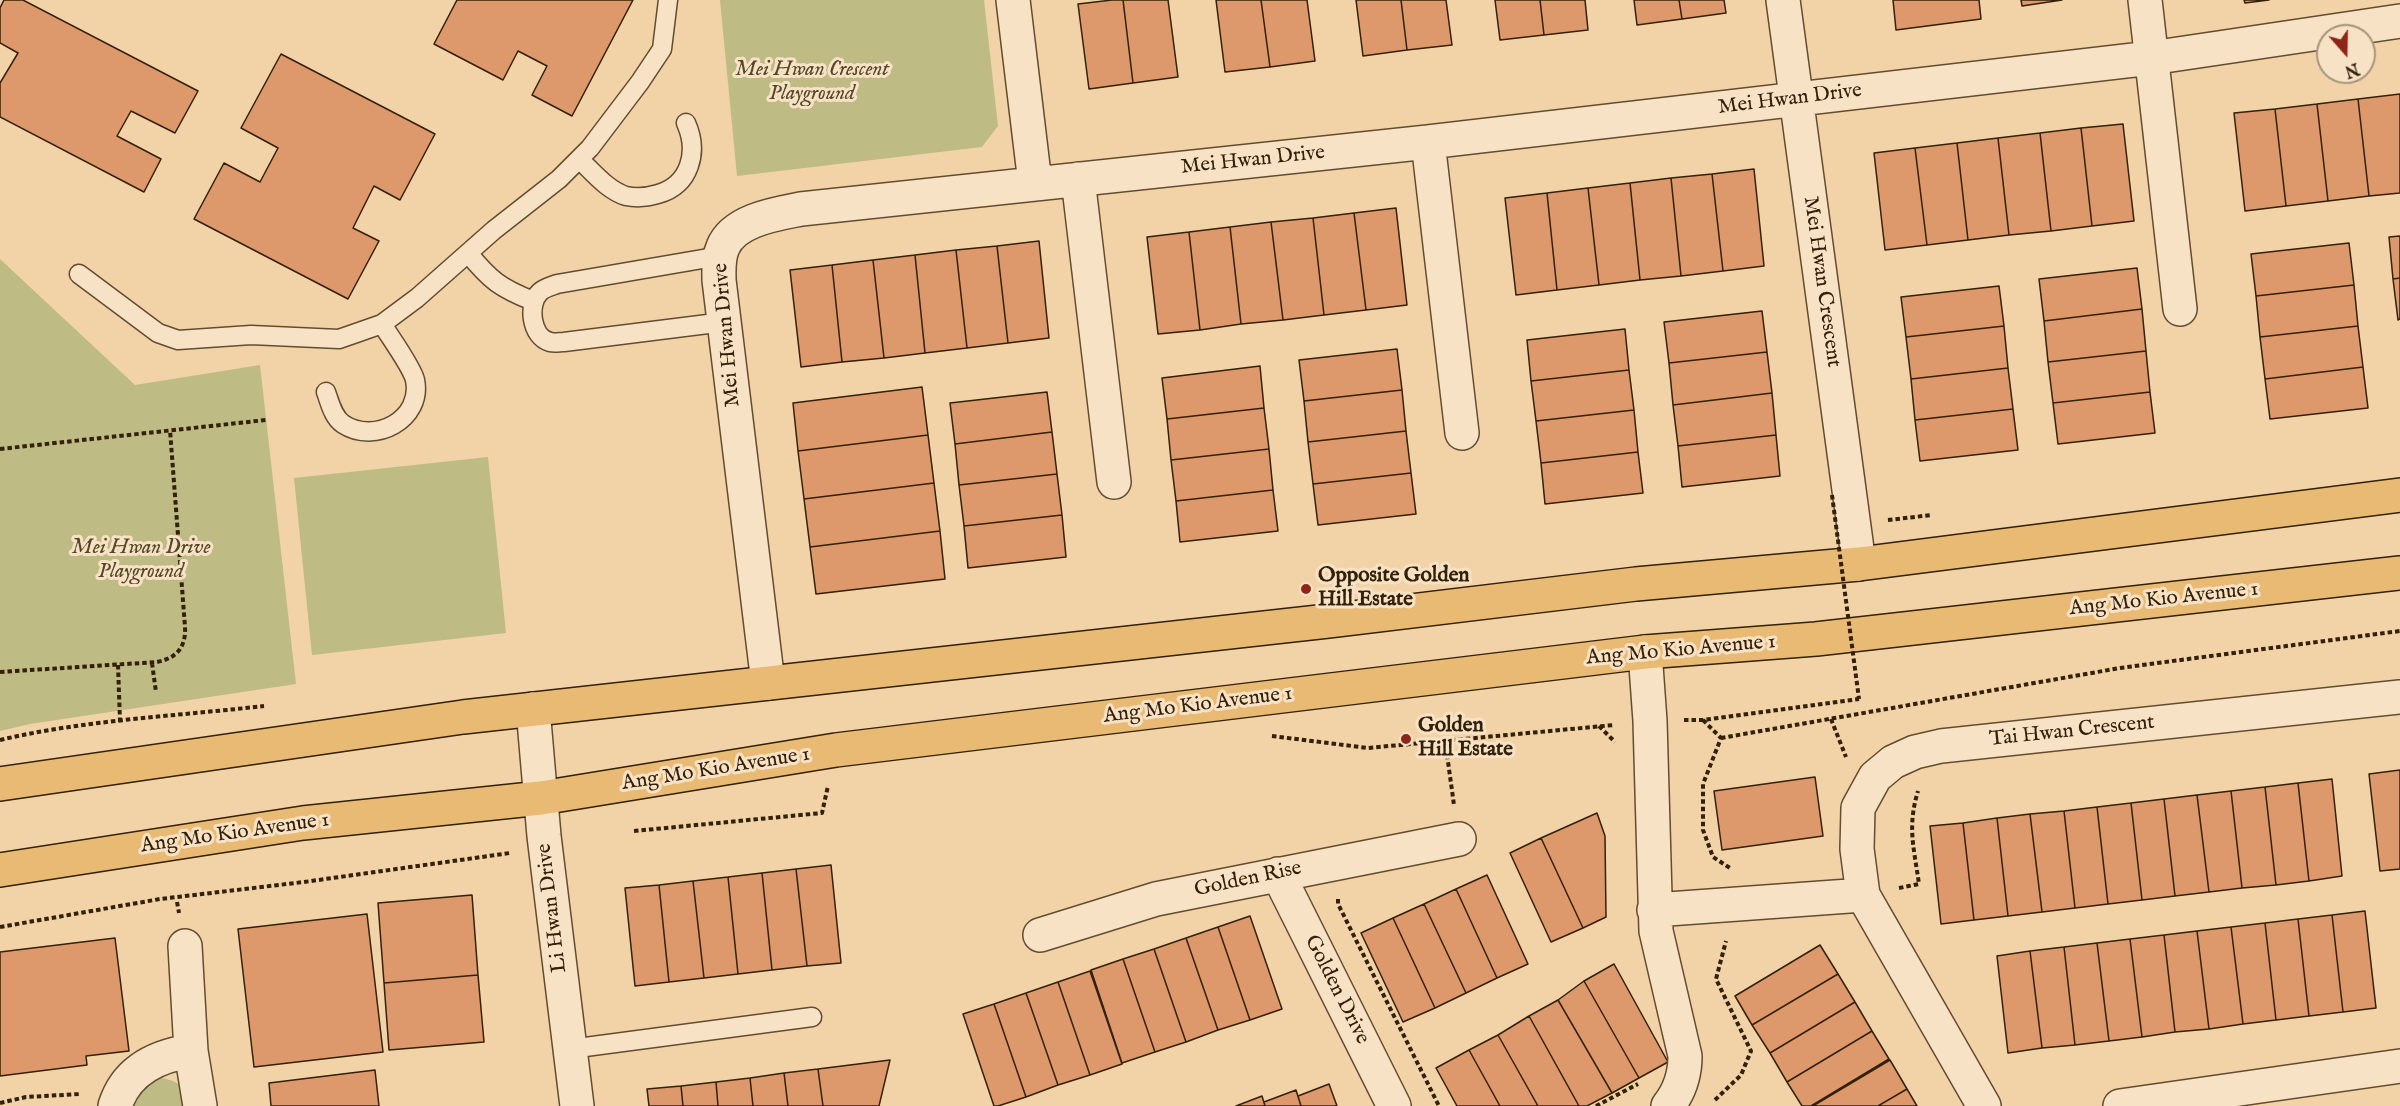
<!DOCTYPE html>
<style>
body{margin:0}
#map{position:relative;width:2400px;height:1106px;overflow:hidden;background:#f2d3a8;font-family:"IM FELL English",serif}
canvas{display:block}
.north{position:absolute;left:2316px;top:24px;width:60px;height:60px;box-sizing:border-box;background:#f7e2c6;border:2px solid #a8947a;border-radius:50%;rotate:160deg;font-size:16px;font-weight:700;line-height:24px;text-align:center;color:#322008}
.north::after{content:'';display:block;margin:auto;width:21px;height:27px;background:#8f2418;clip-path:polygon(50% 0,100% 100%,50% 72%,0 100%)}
</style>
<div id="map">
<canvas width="2400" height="1106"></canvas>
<div class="north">N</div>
</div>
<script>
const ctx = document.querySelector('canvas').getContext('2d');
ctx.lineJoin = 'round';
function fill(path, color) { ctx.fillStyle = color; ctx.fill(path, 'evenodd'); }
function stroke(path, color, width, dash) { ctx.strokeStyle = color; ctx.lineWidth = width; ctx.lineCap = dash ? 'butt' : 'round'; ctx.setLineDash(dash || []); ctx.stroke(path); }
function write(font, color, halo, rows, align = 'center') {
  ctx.font = font + ' "IM FELL English",serif'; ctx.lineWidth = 6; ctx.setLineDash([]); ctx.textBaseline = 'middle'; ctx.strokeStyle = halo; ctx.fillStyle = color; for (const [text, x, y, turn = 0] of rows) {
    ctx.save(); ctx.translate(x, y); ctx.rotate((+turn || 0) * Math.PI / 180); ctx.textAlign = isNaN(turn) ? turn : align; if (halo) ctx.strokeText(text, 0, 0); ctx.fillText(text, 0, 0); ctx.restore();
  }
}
fill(new Path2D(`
 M720,0H984L998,126L982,147L737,176Z
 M0,259L135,385L260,365L296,684L30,724L0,731Z
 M488,457L506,633L312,655L294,478Z
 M162,1078C181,1082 187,1089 195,1106H129L150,1081Z`), '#bfbb84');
const building = new Path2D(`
 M4,0H23L198,91L175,133L131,111L117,136L161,159L144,192L0,117V83L18,53L0,43V8Z
 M457,0H633L572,116L532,95L547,66L518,51L503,80L434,44Z
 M1112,0H1123L1133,83L1089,89L1078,4Z
 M1123,0H1168L1178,77L1133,83Z
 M1216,0H1261L1270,67L1225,72Z
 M1261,0H1307L1315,61L1270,67Z
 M1356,0H1401L1407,50L1363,56Z
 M1401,0H1446L1452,45L1407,50Z
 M1495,0H1540L1544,35L1500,40Z
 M1540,0H1585L1588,30L1544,35Z
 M1634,0H1679L1682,19L1637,25Z
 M1679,0H1724L1726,13L1682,19Z
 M1893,0H1979L1981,19L1896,30Z
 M2021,0H2062L2022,6Z
 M2244,0H2269L2245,3Z
 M281,54L435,134L400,200L374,186L353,228L379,241L348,299L194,219L224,163L260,182L278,148L241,128Z
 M2400,94V193L2369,196L2358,99Z
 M2358,99L2369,196L2328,201L2317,104Z
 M2317,104L2328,201L2286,206L2275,109Z
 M2275,109L2286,206L2245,211L2234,113Z
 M2123,124L2134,221L2092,226L2081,128Z
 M2081,128L2092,226L2051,231L2040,133Z
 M2040,133L2051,231L2009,235L1998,138Z
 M1998,138L2009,235L1968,240L1957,143Z
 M1957,143L1968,240L1927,245L1915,148Z
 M1915,148L1927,245L1885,250L1874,153Z
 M1754,169L1764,266L1723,271L1712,174Z
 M1712,174L1723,271L1681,276L1671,178Z
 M1671,178L1681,276L1640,280L1630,183Z
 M1630,183L1640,280L1599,285L1588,188Z
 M1588,188L1599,285L1557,290L1547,193Z
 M1547,193L1557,290L1516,295L1505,198Z
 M1396,208L1407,305L1366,310L1354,213Z
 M1354,213L1366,310L1324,315L1313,218Z
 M1313,218L1324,315L1283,320L1271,222Z
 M1271,222L1283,320L1241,324L1230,227Z
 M1230,227L1241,324L1200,330L1189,232Z
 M1189,232L1200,330L1158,334L1147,237Z
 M2400,236V278L2393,279L2389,237Z
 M1039,241L1049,338L1008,343L997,246Z
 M2349,243L2354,285L2256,296L2251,254Z
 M997,246L1008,343L967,348L956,250Z
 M956,250L967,348L925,353L915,255Z
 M915,255L925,353L884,358L873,260Z
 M873,260L884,358L842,362L832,265Z
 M832,265L842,362L801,367L790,270Z
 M2137,268L2142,309L2044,321L2039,279Z
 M2400,278V319L2398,320L2393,279Z
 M2354,285L2358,326L2260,337L2256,296Z
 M1999,286L2004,326L1906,337L1901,297Z
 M2142,309L2146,351L2048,362L2044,321Z
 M1762,311L1767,352L1669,363L1664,322Z
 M2004,326L2008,368L1911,379L1906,337Z
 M2358,326L2363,367L2265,379L2260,337Z
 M1625,329L1629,370L1531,381L1527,340Z
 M1397,349L1402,390L1304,401L1299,360Z
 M2146,351L2150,392L2053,403L2048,362Z
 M1767,352L1772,393L1673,405L1669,363Z
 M1260,366L1264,408L1167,419L1162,378Z
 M2363,367L2368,408L2270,419L2265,379Z
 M2008,368L2013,409L1915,420L1911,379Z
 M1629,370L1634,410L1536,421L1531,381Z
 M922,387L928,435L798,451L793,403Z
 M1402,390L1406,431L1308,442L1304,401Z
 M1047,392L1052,432L955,444L950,403Z
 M2150,392L2155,433L2058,444L2053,403Z
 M1772,393L1776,435L1678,446L1673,405Z
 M1264,408L1269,449L1171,460L1167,419Z
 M2013,409L2018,450L1920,461L1915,420Z
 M1634,410L1638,452L1541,463L1536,421Z
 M1406,431L1411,473L1313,484L1308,442Z
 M1052,432L1057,474L959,485L955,444Z
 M928,435L934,483L804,499L798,451Z
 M1776,435L1780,476L1682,487L1678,446Z
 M1269,449L1273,490L1176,501L1171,460Z
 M1638,452L1643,493L1545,504L1541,463Z
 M1411,473L1416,514L1318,525L1313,484Z
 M1057,474L1062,515L964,526L959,485Z
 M934,483L940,531L810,547L804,499Z
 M1273,490L1278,531L1180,542L1176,501Z
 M1062,515L1066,557L968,568L964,526Z
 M940,531L945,579L816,594L810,547Z
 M2400,770V869L2380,871L2369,774Z
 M1815,777L1823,836L1722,850L1714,791Z
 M2332,779L2342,876L2309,881L2298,783Z
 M2298,783L2309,881L2276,885L2265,787Z
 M2265,787L2276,885L2242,888L2231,791Z
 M2231,791L2242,888L2209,892L2197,795Z
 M2197,795L2209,892L2175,896L2164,799Z
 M2164,799L2175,896L2142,900L2131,803Z
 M2131,803L2142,900L2108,904L2097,807Z
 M2097,807L2108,904L2075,908L2064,811Z
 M2064,811L2075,908L2042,912L2030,814Z
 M1597,813L1605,836L1606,917L1583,928L1541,838Z
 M2030,814L2042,912L2008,916L1997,818Z
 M1997,818L2008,916L1974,920L1963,823Z
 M1963,823L1974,920L1941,924L1930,826Z
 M1541,838L1583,928L1551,942L1510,853Z
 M831,865L841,963L807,966L796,869Z
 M796,869L807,966L772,970L762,873Z
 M762,873L772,970L738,974L728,877Z
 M1487,875L1528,964L1497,978L1456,889Z
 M728,877L738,974L704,978L693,881Z
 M693,881L704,978L669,982L659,885Z
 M659,885L669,982L635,986L625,888Z
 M1456,889L1497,978L1466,993L1424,904Z
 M472,895L478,975L384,983L378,903Z
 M1424,904L1466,993L1435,1008L1393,918Z
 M2365,911L2376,1008L2343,1012L2332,915Z
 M367,914L383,1052L254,1067L238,929Z
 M2332,915L2343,1012L2309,1016L2298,919Z
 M1250,916L1282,1009L1250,1020L1218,927Z
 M1393,918L1435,1008L1403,1022L1361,933Z
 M2298,919L2309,1016L2276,1020L2265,923Z
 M2265,923L2276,1020L2243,1024L2231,927Z
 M1218,927L1250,1020L1218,1030L1186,938Z
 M2231,927L2243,1024L2209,1029L2197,931Z
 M2197,931L2209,1029L2175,1032L2164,935Z
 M2164,935L2175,1032L2142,1037L2130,939Z
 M115,938L129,1051L86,1056L87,1065L0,1076V952Z
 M1186,938L1218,1030L1186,1042L1154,949Z
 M2130,939L2142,1037L2109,1041L2097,943Z
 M2097,943L2109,1041L2075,1045L2064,947Z
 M1820,945L1838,974L1752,1025L1735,996Z
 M2064,947L2075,1045L2042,1048L2030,951Z
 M1154,949L1186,1042L1155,1052L1123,959Z
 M2030,951L2042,1048L2008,1053L1997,956Z
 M1123,959L1155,1052L1122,1063L1091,970Z
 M1614,964L1668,1062L1639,1078L1584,981Z
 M1090,971L1122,1064L1090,1075L1058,982Z
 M1838,974L1855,1002L1770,1053L1752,1025Z
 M478,975L484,1042L389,1050L384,983Z
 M1584,981L1639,1078L1612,1093L1558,1000Z
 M1058,982L1090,1075L1058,1085L1026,993Z
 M1026,993L1058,1085L1026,1097L994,1004Z
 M1558,1000L1612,1093L1587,1106H1579L1529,1016Z
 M1855,1002L1872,1031L1787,1082L1770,1053Z
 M994,1004L1026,1097L998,1106H994L963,1014Z
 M1529,1016L1579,1106H1538L1498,1035Z
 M1872,1031L1889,1059L1811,1106H1802L1787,1082Z
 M1498,1035L1538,1106H1500L1469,1050Z
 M1469,1050L1500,1106H1457L1436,1068Z
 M890,1060L879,1106H823L818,1069Z
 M1890,1060L1907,1089L1878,1106H1813Z
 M818,1069L823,1106H788L784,1073Z
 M375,1070L379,1106H271L269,1083Z
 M784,1073L788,1106H753L750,1078Z
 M750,1078L753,1106H718L716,1082Z
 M716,1082L718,1106H683L681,1086Z
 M1329,1084L1337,1106H1301L1298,1096Z
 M681,1086L683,1106H649L647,1089Z
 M1907,1089L1917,1106H1878Z
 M1296,1090L1301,1106H1265L1264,1102Z
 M1262,1096L1265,1106H1236Z`);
fill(building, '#dd986b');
stroke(building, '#322008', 1.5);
const lane = new Path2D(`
 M579,159C593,172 607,190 626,196C636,198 648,197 658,194C690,185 699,152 686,123
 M468,253C490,280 500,288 533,301
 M720,256L557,284C552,286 544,288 540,292C527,304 531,337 550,342C554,343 560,342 564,342L724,322
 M79,274L158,333L178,340L251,335L339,339L382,324L417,298L494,230L559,179L590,148L640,82L662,49L668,0
 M326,392C330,403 333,417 343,424C375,445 423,419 415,380C412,367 390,337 382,324
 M570,1049L812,1017`);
const street = new Path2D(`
 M1013,0L1035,183
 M1783,0L1859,564
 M2145,0L2180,309
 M1428,142L1462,433
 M1078,179L1114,482
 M1645,652L1650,721L1656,931L1685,1056C1685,1074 1680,1091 1668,1106
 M768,683L719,280C719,268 718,258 723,247C734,220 776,214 801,209L1428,142L2151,58L2400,21
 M533,709L544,836L577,1106
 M1278,874L1394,1106
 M1654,910L1863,895
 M1040,935L1156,899L1459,839
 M185,946L191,1051L200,1106
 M115,1106C126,1071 156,1056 191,1051
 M1984,1106L1863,895L1857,849L1858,808L1875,777L1893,762L1915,752L1941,746L2400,697
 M2120,1106L2400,1066`);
const primary = new Path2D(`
 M0,784L463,717L1328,621L1636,584L1859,564L2400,495
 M0,870L303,823L541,798L836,750L1645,652L1816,639L2400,573`);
stroke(lane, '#624d30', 21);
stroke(street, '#624d30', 36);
stroke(primary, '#322008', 36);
stroke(new Path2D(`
 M0,449L266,420
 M1888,520L1932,515
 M152,663L156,692
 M118,665L120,722
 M0,672L157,662C177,658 186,647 185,627L170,430
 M1831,719L1846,757
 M1684,720H1703L1859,699
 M1703,720L1721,738L1703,784V830L1713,857L1730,868
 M1599,726L1615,742
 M1272,736L1368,748L1614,725
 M1721,738L2120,668L2400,631
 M0,740C84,720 178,716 264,706
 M1445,740L1454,805
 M634,831L822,813L828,786
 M1899,888L1919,884C1914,848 1907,827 1918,791
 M1338,899V904L1439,1106
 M177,902L179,913
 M0,927L160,899L304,882L510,853
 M1715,1100L1741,1075L1751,1051L1716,979L1726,941
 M0,1103L26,1097L81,1094
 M1596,1106L1638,1084`), '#322008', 4, [4.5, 3]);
stroke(lane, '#f7e2c6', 18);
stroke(street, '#f7e2c6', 33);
stroke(primary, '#e9ba74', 33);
stroke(new Path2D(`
 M1832,495L1859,699`), '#322008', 4, [4.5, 3]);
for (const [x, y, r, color] of [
 [1306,589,6,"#8f2418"],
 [1406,739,6,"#8f2418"]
]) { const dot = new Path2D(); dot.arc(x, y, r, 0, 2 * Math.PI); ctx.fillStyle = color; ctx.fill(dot); stroke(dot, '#f7e2c6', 2); }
write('italic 21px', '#554727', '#f7e2c6', [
 ["Mei Hwan Crescent",812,71],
 ["Playground",812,95],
 ["Mei Hwan Drive",141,549],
 ["Playground",141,573]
]);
write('21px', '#322008', '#f7e2c6', [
 ["Mei Hwan Drive",1790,100,-7],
 ["Mei Hwan Drive",1253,161,-6],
 ["Mei Hwan Crescent",1821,282,82],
 ["Mei Hwan Drive",728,335,-95],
 ["Ang Mo Kio Avenue 1",2164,600,-6],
 ["Ang Mo Kio Avenue 1",1681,651,-5],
 ["Ang Mo Kio Avenue 1",1198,706,-7],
 ["Tai Hwan Crescent",2072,732,-6],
 ["Ang Mo Kio Avenue 1",716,770,-9],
 ["Ang Mo Kio Avenue 1",235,834,-8],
 ["Golden Rise",1248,880,-12],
 ["Li Hwan Drive",553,908,-97],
 ["Golden Drive",1336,990,63]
]);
write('bold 21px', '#322008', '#f7e2c6', [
 ["Opposite Golden",1318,577],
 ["Hill Estate",1318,601],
 ["Golden",1418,727],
 ["Hill Estate",1418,751]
], 'left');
</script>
